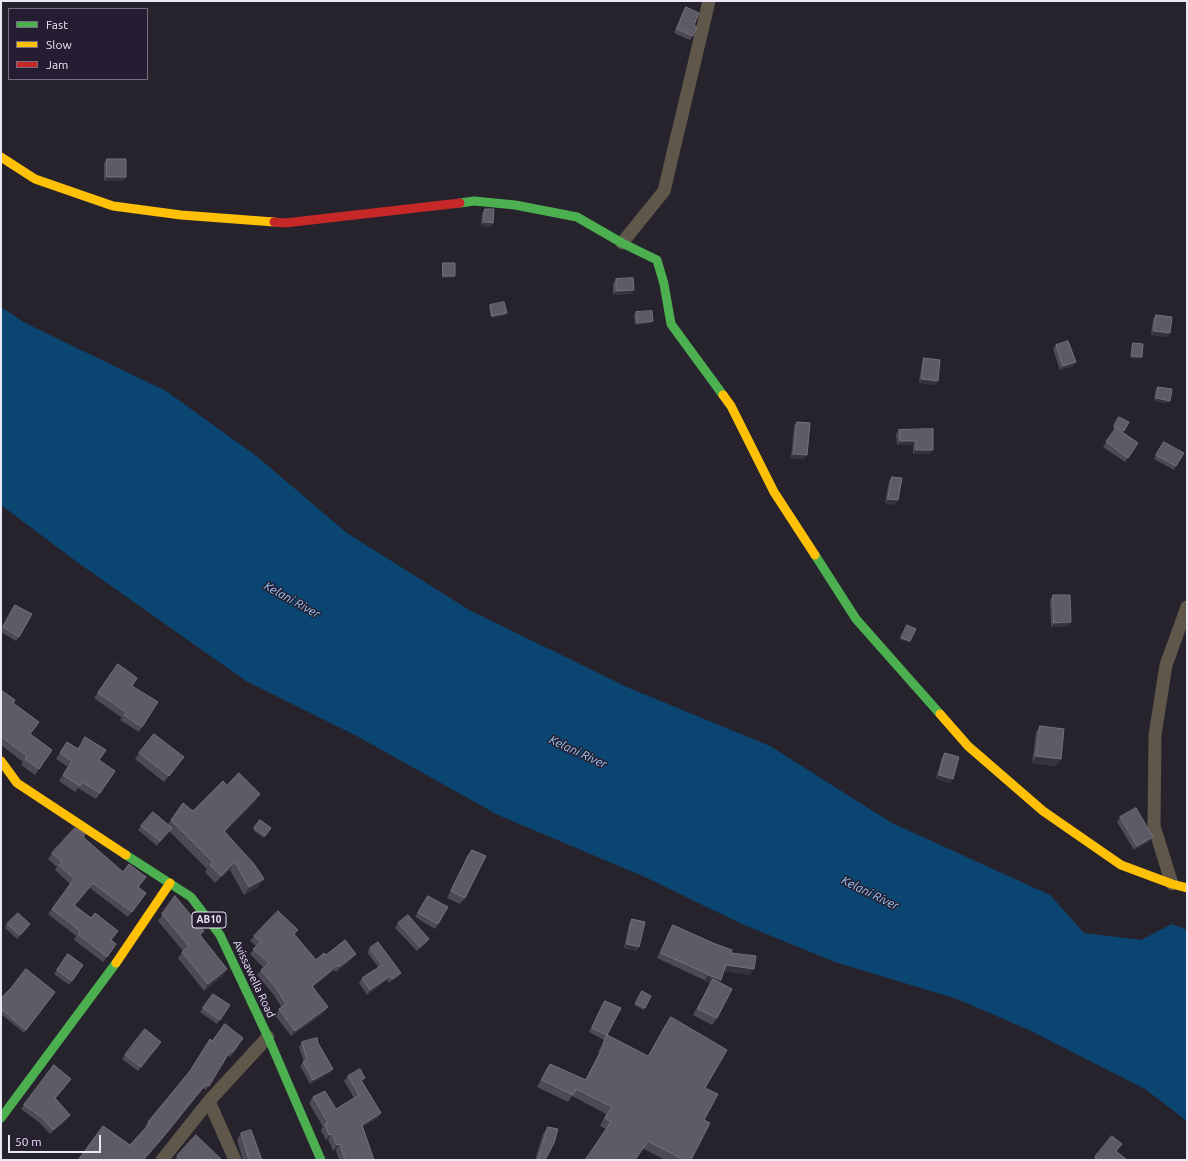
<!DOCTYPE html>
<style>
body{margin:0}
#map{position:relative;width:1188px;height:1161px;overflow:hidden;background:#26232d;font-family:Ubuntu,sans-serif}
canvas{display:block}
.frame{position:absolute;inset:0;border:2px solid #ece8f6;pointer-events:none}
.legend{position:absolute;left:8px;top:8px;width:140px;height:72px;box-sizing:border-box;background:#251e32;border:1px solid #756f80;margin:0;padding:5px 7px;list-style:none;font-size:12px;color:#ece8f6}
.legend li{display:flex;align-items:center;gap:8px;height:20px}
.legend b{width:20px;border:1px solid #756f80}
.scale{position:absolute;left:8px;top:1135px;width:93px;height:18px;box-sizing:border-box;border:2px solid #ece8f6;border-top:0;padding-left:5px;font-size:12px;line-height:14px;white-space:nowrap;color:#ece8f6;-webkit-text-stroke:3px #251e32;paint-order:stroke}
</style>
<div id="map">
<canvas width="1188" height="1161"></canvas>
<div class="frame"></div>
<ul class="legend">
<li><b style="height:5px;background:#4caf50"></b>Fast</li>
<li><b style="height:5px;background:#ffc107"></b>Slow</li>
<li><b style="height:5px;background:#c62828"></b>Jam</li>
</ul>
<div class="scale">50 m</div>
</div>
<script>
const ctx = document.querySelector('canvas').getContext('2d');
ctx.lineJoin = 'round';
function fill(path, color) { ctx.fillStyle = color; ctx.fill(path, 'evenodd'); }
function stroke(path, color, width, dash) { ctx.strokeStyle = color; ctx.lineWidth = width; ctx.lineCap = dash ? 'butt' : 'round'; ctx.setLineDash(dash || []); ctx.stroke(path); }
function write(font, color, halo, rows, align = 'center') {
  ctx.font = font + ' Ubuntu,sans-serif'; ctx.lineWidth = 3; ctx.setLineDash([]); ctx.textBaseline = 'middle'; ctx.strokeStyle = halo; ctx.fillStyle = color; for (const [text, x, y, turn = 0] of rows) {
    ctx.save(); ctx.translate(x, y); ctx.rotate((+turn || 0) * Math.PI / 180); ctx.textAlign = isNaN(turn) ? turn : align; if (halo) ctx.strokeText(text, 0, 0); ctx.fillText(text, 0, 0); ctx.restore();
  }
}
fill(new Path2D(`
 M1,307L25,323L166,391L255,455L347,533L469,610L629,688L770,746L892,823L1050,895L1084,933L1141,940L1172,924L1187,930V1121L1145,1089L1029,1030L957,999L835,962L742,924L645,877L498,815L355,735L246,681L77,562L1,505Z`), '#0a4671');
stroke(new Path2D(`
 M622,243L664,191L709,1
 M1172,884L1154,826L1155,735L1166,665L1187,607
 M209,1101L235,1160
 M162,1160L209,1101L268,1037`), '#5e574a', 13);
stroke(new Path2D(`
 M460,203L474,201L515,205L577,217L622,243L657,260L664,284L671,324L723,395
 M815,555L856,619L940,714
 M126,855L191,897L220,935L268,1037L321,1160
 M1,1118L116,963`), '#4caf50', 9);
stroke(new Path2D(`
 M1,157L35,179L113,206L181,215L274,222
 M723,395L731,406L774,492L815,555
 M940,714L968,746L1043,811L1121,865L1172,884L1187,888
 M1,761L17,783L126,855
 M116,963L170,883`), '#ffc107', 9);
stroke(new Path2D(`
 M274,222L285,223L460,203`), '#c62828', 9);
fill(new Path2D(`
 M686,7L694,25L693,36L690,40L674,33L683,11Z
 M107,159L126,177L123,181H104V163Z
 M485,209L493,223L490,227L481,226L482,213Z
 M443,263L455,276L453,278H442V265Z
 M616,279L634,290L631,294L613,295V284Z
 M490,305L507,313L505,315L491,318L489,307Z
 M636,312L653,321L651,323L635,325L634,315Z
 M1156,315L1170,333L1167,337L1151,335L1153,319Z
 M1133,343L1140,359L1130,358L1132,345Z
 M1056,345L1076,362L1073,366L1060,370L1053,349Z
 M924,358L938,381L935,385L919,383L922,362Z
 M1158,387L1168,403L1154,401L1156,389Z
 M1118,419L1129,422L1123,432L1138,443L1125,462L1103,447L1115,429L1113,428Z
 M797,422L804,459L791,458L794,426Z
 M933,429L930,454H913V445H897L896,434L899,430Z
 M1164,442L1176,466L1174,470L1154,459Z
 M892,477L895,505L885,503L889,481Z
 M1053,595L1071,622L1068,626L1051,627L1050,600Z
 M15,605L19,637L16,641L1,632V629Z
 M118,664L132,686L142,727L139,732L120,720L122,718L94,698Z
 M1,690L30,734L52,750L35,775L21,765L23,762L1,745Z
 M1040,726L1056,766L1032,763L1036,732Z
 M67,742L77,749L99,760L115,771L96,799L78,788L75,792L59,781L68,767L56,759Z
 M139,753L179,763L164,782L135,759Z
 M945,753L950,783L936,779L942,757Z
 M227,785L255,802L225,832L258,887L244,895L230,870L215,883L205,872L207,869L169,831L157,846L138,830L141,826L168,824L183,803L193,811Z
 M1120,817L1150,841L1134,850L1117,822Z
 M260,820L271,828L264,838L253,830Z
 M85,834L83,837L138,887L146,893L128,917L90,888L75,906L116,944L103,962L74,940L76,936L48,914L70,884L55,870L57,867L48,859L52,853Z
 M472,850L465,898L460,904L447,898L467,856Z
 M175,896L201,937L223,976L204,991L178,958L183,951L158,921Z
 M428,896L438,924L435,929L415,917Z
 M632,919L637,951L624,948L629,924Z
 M398,923L426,943L417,951L395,928Z
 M7,924H30L17,939L5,928Z
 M673,925L731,953L750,975L724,971L721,980L719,983L717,1018L712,1025L693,1015L710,983L704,981V980L657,958L669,931Z
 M294,935L316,960L326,955L356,954L352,959L336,972L334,970L313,987L324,1013L291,1036L275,1015L279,1009L282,1008L273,994L257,975L261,970L264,968L250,954L256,946L250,941L254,936Z
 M370,948L401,973L398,977L389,983L387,980L367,995L359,983L362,978L378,967L367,952Z
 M68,954L83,965L69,985L54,974Z
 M642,991L645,1008L644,1010L634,1005Z
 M55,992L24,1033L1,1014V998Z
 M213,994L230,1005L217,1024L200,1012Z
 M605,1001L608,1035L648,1056L665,1025L671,1017L705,1088L704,1120L691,1160H665L600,1126L606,1114L572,1096L568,1102L537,1087L545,1071L550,1064L585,1080L599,1053L598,1052L604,1040L589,1032L602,1005Z
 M243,1038L230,1057L228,1055L206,1090L203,1088L160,1142L144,1160H78L103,1126L130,1145L146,1127L145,1126L148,1122L189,1073L212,1041Z
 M302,1042L318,1043L333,1069L330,1073L310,1084L300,1066L304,1062L299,1047Z
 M158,1046L138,1071L122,1059L125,1055Z
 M54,1065L68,1083L55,1099L67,1120L50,1134L40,1123L21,1109Z
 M348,1076L362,1082L378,1118L362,1127L374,1160H339L336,1150L333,1151L328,1139L326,1140L321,1130L323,1127L309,1103L313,1097L336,1109L354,1098L344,1081Z
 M548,1127L545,1160H535L543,1134Z
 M241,1133L262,1160H243L237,1140Z
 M1116,1152L1127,1160H1093L1095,1157Z
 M177,1156L222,1160H174Z`), '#4e4a54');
fill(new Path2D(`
 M107,177H126L123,181H104Z
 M484,222L493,223L490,227L481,226Z
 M443,276H455L453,278H442Z
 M634,290L631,294L613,295L616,291Z
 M507,313L505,315L491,318L492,316Z
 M653,321L651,323L635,325L637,323Z
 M1154,331L1170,333L1167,337L1151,335Z
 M1132,356L1142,357L1140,359L1130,358Z
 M1076,362L1073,366L1060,370L1063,366Z
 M922,379L938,381L935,385L919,383Z
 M1156,398L1170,401L1168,403L1154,401Z
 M900,441H916L913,445H897Z
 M916,450H933L930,454H913Z
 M794,454L807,455L804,459L791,458Z
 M888,499L898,500L895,505L885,503Z
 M1071,622L1068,626L1051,627L1054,623Z
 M901,638L910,641L909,643L900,640Z
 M1036,756L1061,759L1056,766L1032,763Z
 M939,775L953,779L950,783L936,779Z
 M260,794L255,802L219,838L224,831Z
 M1153,837L1150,841L1134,850L1137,846Z
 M235,862L230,870L215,883L221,876Z
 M264,879L258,887L244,895L249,887Z
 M93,883L90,888L70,911L74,905Z
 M30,924L27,929L17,939L20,935Z
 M429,939L426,943L417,951L420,947Z
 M627,944L639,947L637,951L624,948Z
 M356,954L352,959L336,972L339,967Z
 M338,965L334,970L309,991L312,986Z
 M726,965L754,969L750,975L722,971Z
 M227,969L223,976L204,991L208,984Z
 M401,973L398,977L389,983L392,979Z
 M708,975L721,980L717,986L713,979L710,983L704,981Z
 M390,976L387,980L367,995L370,990Z
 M328,1007L324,1013L291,1036L295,1031Z
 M333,1069L330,1073L310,1084L313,1080Z
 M206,1084L160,1142L144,1160H143Z
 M381,1113L378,1118L358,1130L362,1125Z
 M70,1115L67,1120L50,1134L53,1130Z
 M332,1134L328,1139L326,1140L329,1135Z
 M340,1144L336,1150L333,1151L337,1145Z`), '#37333d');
const building = new Path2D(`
 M686,7L699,13L694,25L697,27L693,36L677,29Z
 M107,159H126V177H107Z
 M485,209H494L493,223L484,222Z
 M443,263H455V276H443Z
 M633,278L634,290L616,291V279Z
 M504,302L507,313L492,316L490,305Z
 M652,311L653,321L637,323L636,312Z
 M1156,315L1172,317L1170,333L1154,331Z
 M1068,341L1076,362L1063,366L1056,345Z
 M1133,343L1143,344L1142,357L1132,356Z
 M924,358L940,360L938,381L922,379Z
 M1158,387L1172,389L1170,401L1156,398Z
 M1119,417L1129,422L1124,431L1114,426Z
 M797,422L810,423L807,455L794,454Z
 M1116,428L1138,443L1128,458L1106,442Z
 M933,429V450H916V441H900L899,430Z
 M1164,442L1184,453L1176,466L1156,455Z
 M892,477L902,478L898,500L888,499Z
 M1053,595H1070L1071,622L1054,623Z
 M15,605L32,614L19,637L3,627Z
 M907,625L916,629L910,641L901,638Z
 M118,664L137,678L132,686L158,702L142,727L124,715L126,712L98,693Z
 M1,690L15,700L13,703L39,722L30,734L52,750L39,769L25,759L27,756L3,738L1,735Z
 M1040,726L1064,729L1061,759L1036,756Z
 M154,734L184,757L169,776L139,753Z
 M85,737L106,750L99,760L115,771L100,793L82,782L80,786L63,775L72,761L60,753L67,742L78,749Z
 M945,753L959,757L953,779L939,775Z
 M239,773L260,794L224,831L254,864L264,879L249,887L235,862L221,876L210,865L213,862L171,820L183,803L193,811L223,781L227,785Z
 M1136,808L1153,837L1137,846L1120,817Z
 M153,812L172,828L160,841L141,826Z
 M260,820L271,828L265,836L254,828Z
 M75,828L85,834L83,837L123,872L129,864L146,877L138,887L146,893L132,912L93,883L74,905L91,918L95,913L118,931L111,940L116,944L107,957L78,934L80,931L52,909L74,879L59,865L62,862L52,853Z
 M472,850L486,856L465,898L451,891Z
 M175,896L204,931L200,935L227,969L208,984L182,952L189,946L162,914Z
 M428,896L448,907L438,924L418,913Z
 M278,911L298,930L294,934L316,960L324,953L326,955L345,940L356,954L339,967L338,965L312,986L328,1007L295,1031L279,1009L286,1004L277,989L261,970L269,963L253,949L261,942L254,936Z
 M18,913L30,924L20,935L7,924Z
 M408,915L429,939L420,947L398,923Z
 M632,919L645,922L639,947L627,944Z
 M673,925L713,943L732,950L731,953L756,956L754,969L726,965L721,980L708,975V974L661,953Z
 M378,942L401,973L392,979L390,976L370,990L362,978L382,965L370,948Z
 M68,954L83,965L72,981L57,970Z
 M26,969L55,992L26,1030L1,1009V998L11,988Z
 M713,979L732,989L717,1018L698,1009Z
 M642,991L651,996L645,1008L636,1003Z
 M213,994L230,1005L220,1020L203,1008Z
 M605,1001L621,1008L607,1035L592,1028Z
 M671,1017L727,1050L705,1088L718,1094L704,1120L710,1123L691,1160H684L648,1141L635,1160H585L611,1122L605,1118L612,1107L576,1089L573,1095L542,1080L550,1064L586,1080L604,1045L603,1044L607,1035L648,1056Z
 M225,1024L243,1038L233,1052L230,1051L209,1086L206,1084L163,1137L143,1160H80L79,1159L103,1126L130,1145L150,1123L148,1122L190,1071L210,1039L212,1041Z
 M145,1029L161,1042L141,1067L125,1055Z
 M317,1038L318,1043L333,1069L313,1080L303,1062L307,1060L302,1042Z
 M54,1065L71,1079L55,1098L70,1115L53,1130L43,1118L24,1105Z
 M360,1069L365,1078L361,1080L381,1113L362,1125L374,1160H345L340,1144L337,1145L332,1134L329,1135L325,1124L328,1123L313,1097L325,1091L336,1109L359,1095L348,1076Z
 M548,1127L558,1129L554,1143L545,1160H538Z
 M251,1130L262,1160H249L241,1133Z
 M196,1135L222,1160H177L179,1158L177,1156Z
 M1112,1136L1122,1144L1116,1151L1127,1160H1099L1095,1157Z`);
fill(building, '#5f5b66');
stroke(building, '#75717c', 1);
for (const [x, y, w] of [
 [209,920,34]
]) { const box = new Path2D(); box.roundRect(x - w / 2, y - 8, w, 16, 3); ctx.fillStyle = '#251e32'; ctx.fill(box); stroke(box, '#ece8f6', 1); }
write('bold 10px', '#ece8f6', null, [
 ["AB10",209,920]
]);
write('11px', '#ece8f6', '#251e32', [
 ["Avissawella Road",254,979,65]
]);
write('italic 12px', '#9dccf6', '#251e32', [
 ["Kelani River",292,600,29],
 ["Kelani River",578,752,25],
 ["Kelani River",870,893,26]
]);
</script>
